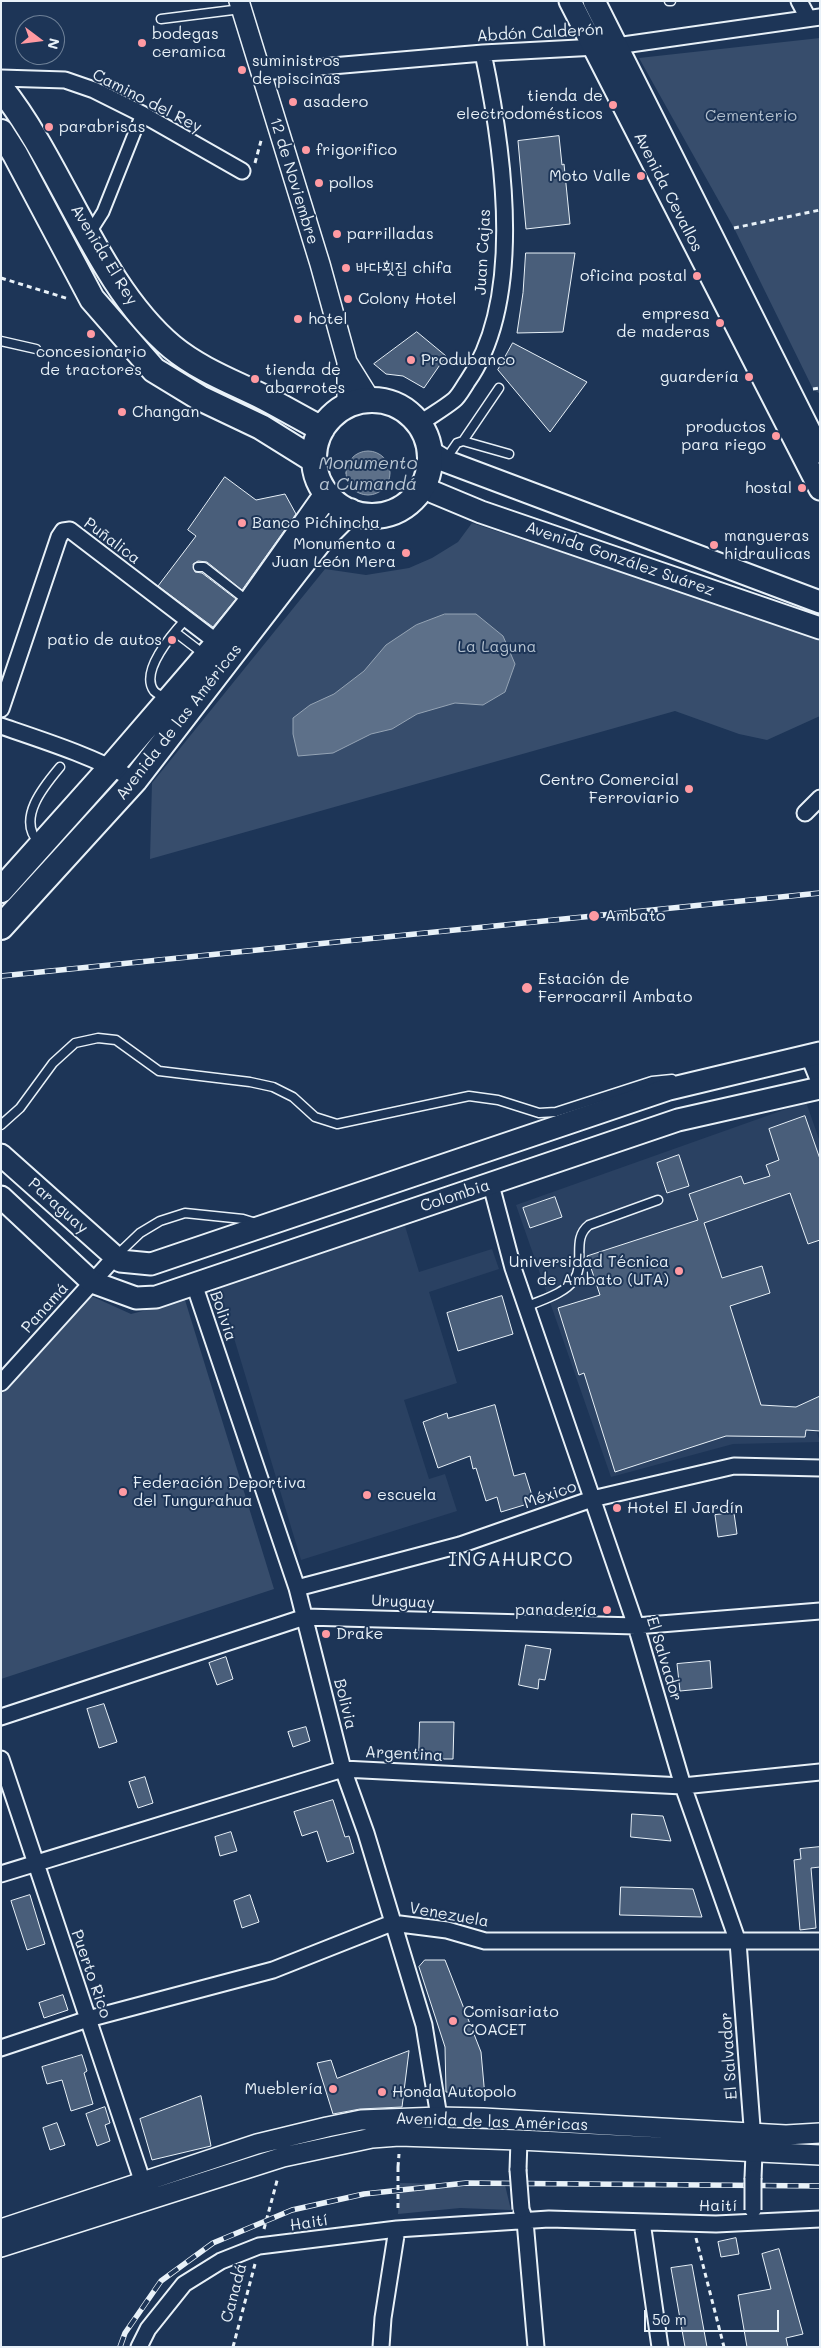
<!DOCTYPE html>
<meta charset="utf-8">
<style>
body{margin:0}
#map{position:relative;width:821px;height:2348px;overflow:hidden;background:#1d3557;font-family:Mali,sans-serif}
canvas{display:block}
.frame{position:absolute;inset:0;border:2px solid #e8f1f8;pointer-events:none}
.north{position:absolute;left:15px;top:15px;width:50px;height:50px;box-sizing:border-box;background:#1d3557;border:1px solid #6e8097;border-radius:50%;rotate:105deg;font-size:14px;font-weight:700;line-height:20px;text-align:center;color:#e8f1f8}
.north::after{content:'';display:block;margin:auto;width:18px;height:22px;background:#ff9aa2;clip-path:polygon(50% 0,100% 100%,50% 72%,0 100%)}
.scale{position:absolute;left:644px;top:2310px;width:135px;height:22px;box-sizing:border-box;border:2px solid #e8f1f8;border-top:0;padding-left:6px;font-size:15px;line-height:18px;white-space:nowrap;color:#e8f1f8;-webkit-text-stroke:4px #1d3557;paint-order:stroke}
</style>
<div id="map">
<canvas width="821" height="2348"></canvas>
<div class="frame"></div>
<div class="north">N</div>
<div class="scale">50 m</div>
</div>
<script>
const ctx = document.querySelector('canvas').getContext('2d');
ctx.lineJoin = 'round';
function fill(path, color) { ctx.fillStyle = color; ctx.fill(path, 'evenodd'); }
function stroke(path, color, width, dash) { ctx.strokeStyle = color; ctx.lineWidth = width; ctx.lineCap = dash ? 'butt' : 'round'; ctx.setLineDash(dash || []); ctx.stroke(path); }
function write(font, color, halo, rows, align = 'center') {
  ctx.font = font + ' Mali,"Poor Story",sans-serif'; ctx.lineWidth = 4; ctx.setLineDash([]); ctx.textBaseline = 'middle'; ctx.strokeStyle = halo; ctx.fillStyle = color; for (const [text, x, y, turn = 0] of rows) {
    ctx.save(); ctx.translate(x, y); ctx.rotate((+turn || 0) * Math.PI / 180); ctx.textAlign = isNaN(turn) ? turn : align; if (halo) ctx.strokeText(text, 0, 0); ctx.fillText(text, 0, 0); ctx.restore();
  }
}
fill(new Path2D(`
 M806,1102L820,1142V1396L807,1402L820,1442L733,1444L611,1477L516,1205Z
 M405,1226L419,1272L492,1249L499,1269L429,1292L457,1383L404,1400L429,1479L445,1474L457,1511L301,1560L218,1285Z`), '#2a4162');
fill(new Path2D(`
 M820,38V394L813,389L734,228L639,58Z
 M472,523L820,638V716L767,740L739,734L675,711L150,859L152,783L325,569L366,575L409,568L432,558L458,542Z
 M89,1295L131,1314L185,1300L274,1589L1,1679V1395Z
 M400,2183L505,2185L511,2210L460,2208L398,2214Z`), '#374d6c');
const water = new Path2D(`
 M346 473a22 22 0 1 1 44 0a22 22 0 1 1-44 0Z
 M445,614H476L503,636L515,664L505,692L483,705L455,703L417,714L392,729L371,734L333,753L298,756L293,734V718L310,705L334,694L364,671L386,645L416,625Z`);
fill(water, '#5d7089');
stroke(water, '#95a4b5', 1);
const building = new Path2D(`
 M559,136L562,165L564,164L570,224L526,229L518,141Z
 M526,253H575L563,332L517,333L523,293Z
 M417,332L446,356L424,388L403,376L386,374L374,364Z
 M513,343L587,382L550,432L498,370Z
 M225,477L256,500L285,494L296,514L242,590L207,562L198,561L193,564L195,572L202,573L236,599L213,627L158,586L196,536L188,530Z
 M805,1116L820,1159V1240L808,1244L790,1193L704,1223L722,1278L762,1266L770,1293L730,1306L761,1405L796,1407L820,1396V1431L806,1430L805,1437L726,1436L615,1472L584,1373L579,1375L558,1308L600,1295L587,1256L698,1220L689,1194L741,1176L744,1184L770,1176L766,1165L779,1160L769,1129Z
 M679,1155L689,1186L667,1193L657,1163Z
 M555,1197L562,1217L530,1228L523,1208Z
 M502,1296L513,1334L458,1351L447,1313Z
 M495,1405L514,1476L525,1473L534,1502L501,1512L497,1497L486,1501L476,1468L473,1469L470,1456L438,1468L423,1422L447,1413L448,1418Z
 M734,1513L737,1534L718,1537L715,1515Z
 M526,1645L551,1649L545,1680L539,1679L538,1689L519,1685Z
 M226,1657L233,1679L217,1685L209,1663Z
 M710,1661L712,1688L680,1691L677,1664Z
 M104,1704L117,1742L99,1748L87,1709Z
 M420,1722H454L453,1759H419Z
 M306,1727L310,1741L293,1747L288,1732Z
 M145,1777L153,1803L138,1808L129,1782Z
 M333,1800L345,1837L349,1836L354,1853L327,1862L317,1831L302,1836L294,1812Z
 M632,1814L663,1816L671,1841L631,1837Z
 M231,1832L237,1851L220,1856L215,1837Z
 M820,1847V1867L811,1868L816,1928L800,1930L794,1860L801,1859L800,1849Z
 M621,1887L693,1889L702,1917L620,1915Z
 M30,1895L45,1944L27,1950L11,1901Z
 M250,1895L259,1922L242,1928L234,1901Z
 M425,1960H445L481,2052L485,2097L446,2092L445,2047L419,1967Z
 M63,1995L68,2010L44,2018L39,2003Z
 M409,2051L402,2107L360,2109L333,2114L317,2063L331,2060L337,2078Z
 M82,2055L87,2071L84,2073L93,2104L71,2111L62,2080L47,2084L42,2067Z
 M201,2096L211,2146L152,2160L140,2119Z
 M105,2107L110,2123L105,2125L110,2141L97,2146L86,2114Z
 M57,2123L65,2145L50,2150L43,2128Z
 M736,2238L739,2254L721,2257L718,2242Z
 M779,2249L803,2334L786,2338L788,2347H747L738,2295L771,2289L762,2254Z
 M692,2265L707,2347H685L671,2268Z`);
fill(building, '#495e7a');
stroke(building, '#e8f1f8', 1);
const service = new Path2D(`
 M669,1H671
 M161,19L241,9
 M1,341L36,349
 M463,441L499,388
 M446,459L457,443L463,441L509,454
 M198,567H204L249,602
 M175,632L205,655
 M167,699C163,697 157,694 154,691C139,671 174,632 186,619
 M39,843C16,819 44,786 60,767
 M1,1125L20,1108L53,1063L75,1043L98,1038L116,1040L159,1071L250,1082L273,1087L293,1097L315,1117L337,1124L469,1096L498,1100L539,1113L556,1112L652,1081L672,1079
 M117,1255L140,1233L160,1221L185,1213L243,1219L256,1223
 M526,1307C541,1300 564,1294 574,1280C586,1262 571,1239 589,1225L658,1200`);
const pedestrian = new Path2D(`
 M89,234L103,212L142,114`);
const minor = new Path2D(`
 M799,1L808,18
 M262,72L483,53L616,46L820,17
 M1,78L65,80L94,90L142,114L242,171
 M419,424C430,416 443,409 454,400C459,396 463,388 467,382C526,299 503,147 483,53
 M1,709L59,537L63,531L70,530L218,643
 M1,726C48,742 92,756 135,780
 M805,813L820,798
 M809,1057L820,1084
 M491,1185L513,1268L636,1626L683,1786L738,1942L754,2153L753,2178
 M194,1284L297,1588L343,1769L366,1833L424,2025L439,2117L441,2138
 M1,1383L115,1257
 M297,1588L460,1545L592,1499L734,1466L820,1468
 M1,1717L305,1617L636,1626L820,1611
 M1,1759L146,2192
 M1,1874L343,1769L683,1786L820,1772
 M1,2048L88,2019L273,1970L392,1923L447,1930L485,1941H820
 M518,2170L519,2140
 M522,2212L525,2221L536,2347
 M642,2222L660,2347
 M139,2347L148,2329L184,2284L221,2261L259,2246L397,2229L549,2219L716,2224L820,2219
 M381,2347L383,2318L397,2229`);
const tertiary = new Path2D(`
 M239,1L320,264L347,362V406
 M347,362L370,399
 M1,2229L257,2144L327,2127L361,2120L439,2117L483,2118L786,2135L820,2133
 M1,2247L283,2157L372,2138L399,2136L519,2140L820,2155`);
const secondary = new Path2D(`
 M570,1L820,489
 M594,1L820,452
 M429,451L445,461L820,602
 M424,484L433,492L481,512L820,628
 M1,1155L120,1261L151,1264L669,1089L820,1053
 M1,1197L92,1282L136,1298L156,1297L678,1120L820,1088`);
const primary = new Path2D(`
 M1,88C63,166 97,284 172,347C200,370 233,382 265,398C284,408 303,419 322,429
 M1,132L15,154L92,299L154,370L200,398L261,427L314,460
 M314 458a58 58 0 1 1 116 0a58 58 0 1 1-116 0Z
 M1,890L112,766L218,643L250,603L327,494
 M1,927L135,780L297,570L319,542L350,511`);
stroke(service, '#e8f1f8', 11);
stroke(pedestrian, '#e8f1f8', 15);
stroke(minor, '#e8f1f8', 19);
stroke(tertiary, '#e8f1f8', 22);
stroke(secondary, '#e8f1f8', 25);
stroke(primary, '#e8f1f8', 28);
stroke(new Path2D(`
 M255,163L262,137
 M734,228L820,210
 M1,278L69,299
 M813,389L820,388
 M398,2167L399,2154
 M264,2229L278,2177
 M696,2238L724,2347
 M233,2347L255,2264`), '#e8f1f8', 3, [5, 4]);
stroke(service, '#1d3557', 8);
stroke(pedestrian, '#1d3557', 11);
stroke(minor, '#1d3557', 15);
stroke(tertiary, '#1d3557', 19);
stroke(secondary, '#1d3557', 21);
stroke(primary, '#1d3557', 24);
const rail = new Path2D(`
 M1,976L820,893
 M120,2347L125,2333L161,2281L213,2243L292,2210L364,2194L466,2183L820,2186`);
stroke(rail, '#e8f1f8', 5.5);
stroke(rail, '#1d3557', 4, [11]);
const minorBridge = new Path2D(`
 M518,2170L521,2209
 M753,2178V2210`);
stroke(minorBridge, '#e8f1f8', 19, []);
stroke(new Path2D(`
 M398,2167V2208`), '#e8f1f8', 3, [5, 4]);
stroke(minorBridge, '#1d3557', 15);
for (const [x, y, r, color] of [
 [142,43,5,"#ff9aa2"],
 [242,70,5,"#ff9aa2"],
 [293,102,5,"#ff9aa2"],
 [613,105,5,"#ff9aa2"],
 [49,127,5,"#ff9aa2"],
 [306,150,5,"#ff9aa2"],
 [641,176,5,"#ff9aa2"],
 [319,183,5,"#ff9aa2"],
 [337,234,5,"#ff9aa2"],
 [346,268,5,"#ff9aa2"],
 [697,276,5,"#ff9aa2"],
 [348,299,5,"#ff9aa2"],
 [298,319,5,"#ff9aa2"],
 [720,323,5,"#ff9aa2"],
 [91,334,5,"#ff9aa2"],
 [411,360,5,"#ff9aa2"],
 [749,377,5,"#ff9aa2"],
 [255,379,5,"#ff9aa2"],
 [122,412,5,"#ff9aa2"],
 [776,436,5,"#ff9aa2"],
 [802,488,5,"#ff9aa2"],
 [242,523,5,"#ff9aa2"],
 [714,545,5,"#ff9aa2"],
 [406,553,5,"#ff9aa2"],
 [172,640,5,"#ff9aa2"],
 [689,789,5,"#ff9aa2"],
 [594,916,6,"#ff9aa2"],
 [527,988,6,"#ff9aa2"],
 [679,1271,5,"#ff9aa2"],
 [123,1492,5,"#ff9aa2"],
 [367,1495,5,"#ff9aa2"],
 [617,1508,5,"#ff9aa2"],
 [607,1610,5,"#ff9aa2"],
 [326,1634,5,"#ff9aa2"],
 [453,2021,5,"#ff9aa2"],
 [333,2089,5,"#ff9aa2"],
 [382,2092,5,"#ff9aa2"]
]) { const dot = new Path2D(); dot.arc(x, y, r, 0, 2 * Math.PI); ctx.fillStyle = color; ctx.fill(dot); stroke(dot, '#1d3557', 2); }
write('16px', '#e8f1f8', '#1d3557', [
 ["Abdón Calderón",540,33,-3],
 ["Camino del Rey",147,101,27],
 ["12 de Noviembre",294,181,73],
 ["Avenida Cevallos",668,192,63],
 ["Juan Cajas",483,252,-87],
 ["Avenida El Rey",104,255,59],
 ["Puñalica",112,541,37],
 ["Avenida González Suárez",620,559,19],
 ["Avenida de las Américas",179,722,-52],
 ["Colombia",455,1196,-18],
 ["Paraguay",58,1206,42],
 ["Panamá",45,1308,-48],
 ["Bolivia",223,1316,71],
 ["México",550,1495,-19],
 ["Uruguay",403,1602,2],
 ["El Salvador",664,1659,73],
 ["Bolivia",345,1704,76],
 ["Argentina",404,1754,3],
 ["Venezuela",449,1915,10],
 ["Puerto Rico",91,1974,71],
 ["El Salvador",729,2056,-94],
 ["Avenida de las Américas",492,2122,2],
 ["Haití",718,2206],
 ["Haití",309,2223,-9],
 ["Canadá",234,2293,-75]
]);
write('16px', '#e8f1f8', '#1d3557', [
 ["bodegas",152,34],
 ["ceramica",152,52],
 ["suministros",252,61],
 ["de piscinas",252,79],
 ["tienda de",603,96,"right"],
 ["electrodomésticos",603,114,"right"],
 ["asadero",303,102],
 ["parabrisas",59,127],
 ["frigorifico",316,150],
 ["Moto Valle",631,176,"right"],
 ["pollos",329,183],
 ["parrilladas",347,234],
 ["바다횟집 chifa",356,268],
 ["oficina postal",687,276,"right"],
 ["Colony Hotel",358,299],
 ["empresa",710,314,"right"],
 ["de maderas",710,332,"right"],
 ["hotel",308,319],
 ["concesionario",91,352,"center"],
 ["de tractores",91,370,"center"],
 ["Produbanco",421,360],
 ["tienda de",265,370],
 ["abarrotes",265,388],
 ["guardería",739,377,"right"],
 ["Changan",132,412],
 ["productos",766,427,"right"],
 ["para riego",766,445,"right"],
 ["hostal",792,488,"right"],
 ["Banco Pichincha",252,523],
 ["mangueras",724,536],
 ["hidraulicas",724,554],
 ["Monumento a",396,544,"right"],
 ["Juan León Mera",396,562,"right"],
 ["patio de autos",162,640,"right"],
 ["Centro Comercial",679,780,"right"],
 ["Ferroviario",679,798,"right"],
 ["Ambato",605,916],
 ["Estación de",538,979],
 ["Ferrocarril Ambato",538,997],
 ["Universidad Técnica",669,1262,"right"],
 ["de Ambato (UTA)",669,1280,"right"],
 ["Federación Deportiva",133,1483],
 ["del Tungurahua",133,1501],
 ["escuela",377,1495],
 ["Hotel El Jardín",627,1508],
 ["panadería",597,1610,"right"],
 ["Drake",336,1634],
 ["Comisariato",463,2012],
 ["COACET",463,2030],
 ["Mueblería",323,2089,"right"],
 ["Honda Autopolo",392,2092]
], 'left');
write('16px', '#b3c0ce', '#1d3557', [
 ["Cementerio",751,116],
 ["La Laguna",497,647]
]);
write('italic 18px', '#b7c4d1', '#1d3557', [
 ["Monumento",368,463],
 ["a Cumandá",368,484]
]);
ctx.letterSpacing = '1px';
write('19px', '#e8f1f8', '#1d3557', [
 ["INGAHURCO",511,1560]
]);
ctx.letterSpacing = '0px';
</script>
